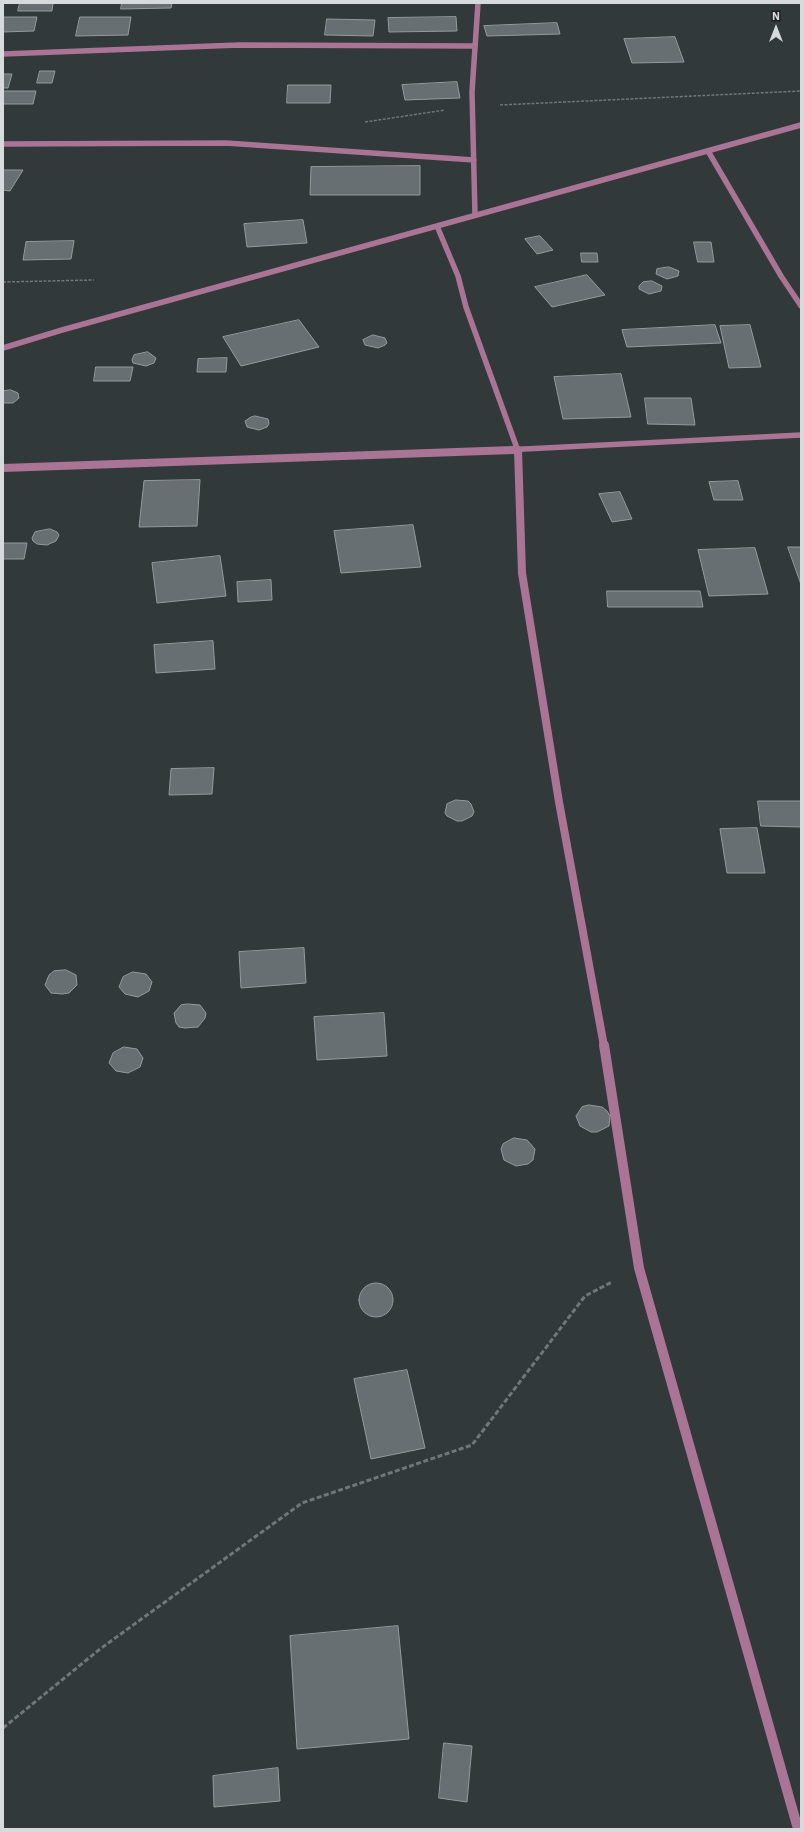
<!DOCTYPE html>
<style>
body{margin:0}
#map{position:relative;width:804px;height:1832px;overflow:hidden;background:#32393b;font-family:"IBM Plex Sans",sans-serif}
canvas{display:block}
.frame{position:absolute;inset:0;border:4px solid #d6dadc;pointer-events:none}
.north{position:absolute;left:756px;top:8px;width:40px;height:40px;-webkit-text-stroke:3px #1c2021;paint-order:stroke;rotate:0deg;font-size:11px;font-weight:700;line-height:16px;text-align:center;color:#d6dadc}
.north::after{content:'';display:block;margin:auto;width:14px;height:18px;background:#d6dadc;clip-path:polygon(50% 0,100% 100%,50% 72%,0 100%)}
</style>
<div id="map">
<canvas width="804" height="1832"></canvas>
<div class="frame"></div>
<div class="north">N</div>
</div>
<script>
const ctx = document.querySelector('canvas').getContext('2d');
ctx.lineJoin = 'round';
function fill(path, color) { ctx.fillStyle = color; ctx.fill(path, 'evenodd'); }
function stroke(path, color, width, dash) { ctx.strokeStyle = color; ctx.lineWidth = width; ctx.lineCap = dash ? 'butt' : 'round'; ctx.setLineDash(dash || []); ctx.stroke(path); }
const building = new Path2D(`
 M20,3H53L52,11H18Z
 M122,3H172L171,8L121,9Z
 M3,17H37L34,31L3,32Z
 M80,17H131L128,35L76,36Z
 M456,17L457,31L389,32L388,18Z
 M327,19L375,20L373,36L325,35Z
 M557,23L560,34L487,36L484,26Z
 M675,37L684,62L632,63L624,39Z
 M40,71H55L52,83H37Z
 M3,74H12L8,88H3Z
 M457,82L460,98L405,100L402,85Z
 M288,85H331L330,103H287Z
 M3,91H36L33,104H3Z
 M420,166V195H310L311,167Z
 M3,170H23L10,191L3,190Z
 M303,220L307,243L247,247L244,224Z
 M540,236L553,250L537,254L525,239Z
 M74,241L71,259L23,260L26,242Z
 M694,242H711L714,262H698Z
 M581,253H597L598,262H582Z
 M669,267L679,271L678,276L667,279L656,274L657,269Z
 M587,275L605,295L552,307L535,287Z
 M652,281L662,286L661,291L649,294L639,289V286L643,282Z
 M299,320L319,347L241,366L223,337Z
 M715,325L721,343L627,347L622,330Z
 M750,325L761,367L729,368L720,326Z
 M373,335L385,338L387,343L385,345L378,348L365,345L363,340Z
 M148,352L156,358L154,363L146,366L133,363L132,360L134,355Z
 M227,358L226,372H197L198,359Z
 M96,367H133L130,381H94Z
 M621,374L631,417L563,419L554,377Z
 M11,390L18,393L19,398L13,403H3V391Z
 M645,398H691L695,425L648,424Z
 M255,416L268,419L269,424L267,427L259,430L247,427L245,421L251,417Z
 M200,480L197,526L139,527L144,481Z
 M738,481L743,500H714L709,482Z
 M620,492L632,519L612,522L599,494Z
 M413,525L421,567L341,573L334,531Z
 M50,529L57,532L59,535L56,541L47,545L37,544L33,541L32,538L35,532Z
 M3,543H27L24,559H3Z
 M788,547H801V584Z
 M755,548L768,594L709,596L698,550Z
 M220,556L226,596L157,603L152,563Z
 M271,580L272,600L238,602L237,582Z
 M607,591H700L703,607H608Z
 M213,641L215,669L156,673L154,645Z
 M214,768L212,794L169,795L171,769Z
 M456,800L468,801L471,804L474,812L472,816L462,821H457L447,816L445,813L447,804Z
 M758,801H801V827L761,826Z
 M757,828L765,873H727L720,829Z
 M304,948L306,983L241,988L239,952Z
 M66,970L76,975L77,985L69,993L62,994L51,993L45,985L49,975L54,971Z
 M133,972L146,974L152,982L149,991L138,997L125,994L119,987L123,977Z
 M188,1004L200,1005L206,1013L205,1018L198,1027L185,1028L179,1027L176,1023L174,1013L181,1005Z
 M384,1013L387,1056L317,1060L314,1017Z
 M124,1047L137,1049L143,1058L140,1067L128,1073L116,1071L109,1063L113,1053Z
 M589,1105L602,1107L607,1111L610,1116L609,1126L597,1132H591L580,1126L576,1116L582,1107Z
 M514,1138L527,1140L535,1149L533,1160L528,1164L516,1166L504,1160L501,1149L503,1144Z
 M359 1300a17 17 0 1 1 34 0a17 17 0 1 1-34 0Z
 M407,1370L425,1448L371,1459L354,1379Z
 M398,1626L409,1739L297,1749L290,1636Z
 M444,1743L472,1746L467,1802L439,1798Z
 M278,1768L280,1801L214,1807L213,1776Z`);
fill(building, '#676f72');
stroke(building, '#929b9e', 1);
stroke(new Path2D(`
 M500,105L801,91
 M365,122L445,110
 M3,282L94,280`), '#717678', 1.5, [3, 1.5]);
stroke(new Path2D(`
 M3,1728L100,1649L302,1503L472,1445L585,1296L612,1282`), '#717678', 3, [5, 2.5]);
stroke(new Path2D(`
 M3,54L239,45L475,46
 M3,144L226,143L474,160
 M708,151L781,276L801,306
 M475,215L472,92L478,3
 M437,226L458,276L466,307L518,451
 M3,348L62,330L801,125
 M485,451L801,435`), '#aa7494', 5.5);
stroke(new Path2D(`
 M518,450L522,573L559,802L604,1046
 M3,468L513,450`), '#aa7494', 8);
stroke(new Path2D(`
 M604,1045L639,1268L798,1829`), '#aa7494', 10);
</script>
